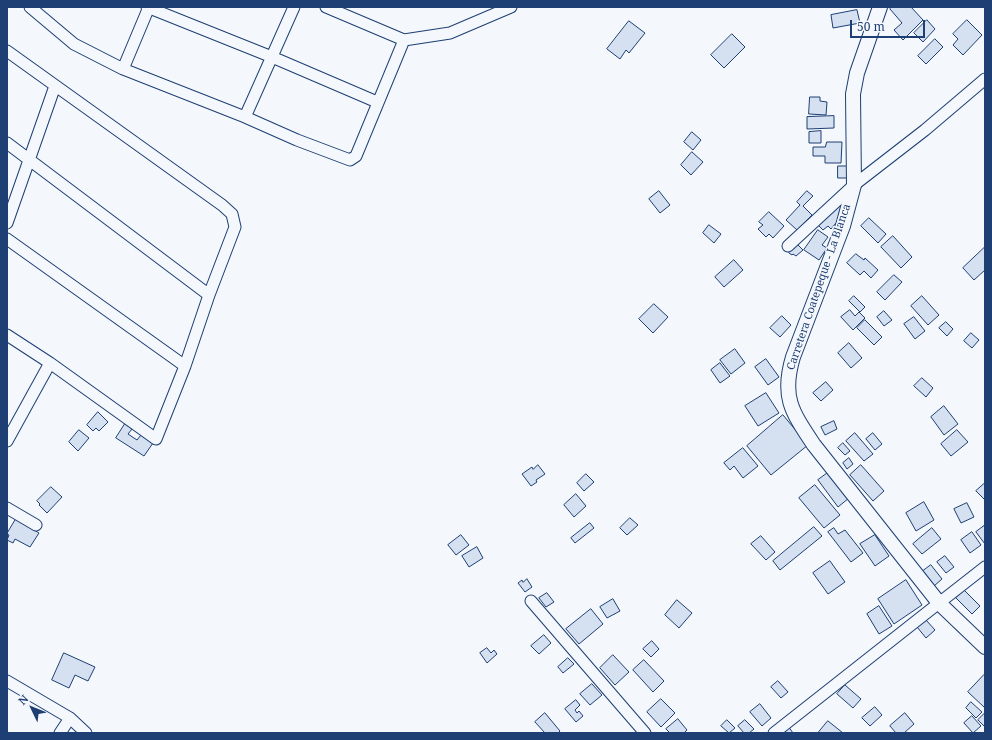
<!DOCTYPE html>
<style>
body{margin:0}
#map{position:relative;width:992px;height:740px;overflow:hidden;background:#f4f7fb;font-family:"Noto Serif",serif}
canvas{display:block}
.frame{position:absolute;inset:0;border:8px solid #1d3f73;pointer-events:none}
.north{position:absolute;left:12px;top:688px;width:40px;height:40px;-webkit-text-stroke:3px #f4f7fb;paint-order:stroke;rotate:313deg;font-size:11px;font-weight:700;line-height:16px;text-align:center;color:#1d3f73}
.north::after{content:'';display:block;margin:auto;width:14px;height:18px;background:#1d3f73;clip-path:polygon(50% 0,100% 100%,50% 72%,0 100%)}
.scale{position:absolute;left:850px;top:20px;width:75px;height:18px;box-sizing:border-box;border:2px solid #1d3f73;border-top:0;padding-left:5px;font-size:12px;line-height:14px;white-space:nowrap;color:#1d3f73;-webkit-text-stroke:3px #f4f7fb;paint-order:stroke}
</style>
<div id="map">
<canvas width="992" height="740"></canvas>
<div class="frame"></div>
<div class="north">N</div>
<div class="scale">50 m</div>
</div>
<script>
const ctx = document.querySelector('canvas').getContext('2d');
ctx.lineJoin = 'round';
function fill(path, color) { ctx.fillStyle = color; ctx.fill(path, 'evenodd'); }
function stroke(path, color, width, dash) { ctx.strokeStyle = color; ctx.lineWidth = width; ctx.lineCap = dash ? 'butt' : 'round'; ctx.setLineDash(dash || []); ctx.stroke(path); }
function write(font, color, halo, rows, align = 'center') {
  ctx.font = font + ' "Noto Serif",serif'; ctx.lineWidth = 3; ctx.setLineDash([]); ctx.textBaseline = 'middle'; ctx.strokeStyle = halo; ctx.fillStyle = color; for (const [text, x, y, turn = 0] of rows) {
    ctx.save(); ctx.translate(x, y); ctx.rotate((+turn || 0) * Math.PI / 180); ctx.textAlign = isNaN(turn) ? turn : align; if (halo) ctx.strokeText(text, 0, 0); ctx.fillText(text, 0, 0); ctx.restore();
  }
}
const building = new Path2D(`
 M892,7H911L923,20L903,40L894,30L902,23L890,9Z
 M857,10L860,23L833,28L831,15Z
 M927,20L935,29L923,42L914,33Z
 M967,20L982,35L963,55L953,45L958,39L953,34Z
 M629,21L645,33L629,53L626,50L620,59L607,49Z
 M732,34L745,47L724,68L711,55Z
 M935,39L943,47L926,64L918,56Z
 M810,97H820V101L827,102L826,115L809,114Z
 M834,116V128L807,129V117Z
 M821,131V143H809V132Z
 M692,132L701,140L693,150L684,142Z
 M827,142H842L841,163H825V156H813V147H825Z
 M692,152L703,162L691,175L681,165Z
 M838,166H847L848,178H838Z
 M659,191L670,205L660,213L649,199Z
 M807,191L813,196L803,206L812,215L797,230L786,220L800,205L797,202Z
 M838,202L843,209L837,225L836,223L831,229L828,226L823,230L817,224Z
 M769,212L784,226L773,238L769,234L766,237L758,229L763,225L759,222Z
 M869,218L886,234L878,243L861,226Z
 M709,225L721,234L714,243L703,233Z
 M818,230L828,237L822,245L827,248L819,260L804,250Z
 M893,236L912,257L901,268L881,247Z
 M795,242L803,250L796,256L793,254L792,255L789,253Z
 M985,247V270L974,280L963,268Z
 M856,254L864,260L865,258L878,270L871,278L864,271L860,275L847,263Z
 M734,260L743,270L724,287L715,277Z
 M894,275L902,282L885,300L877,292Z
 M854,296L865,307L860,312L849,301Z
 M922,296L939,315L928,325L911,306Z
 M654,304L668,317L653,333L639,319Z
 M850,310L855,316L859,312L865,318L853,330L841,317Z
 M884,311L892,320L884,326L877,317Z
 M782,316L791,325L780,337L770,328Z
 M914,317L925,331L915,339L904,324Z
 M865,320L882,337L874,345L857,328Z
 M946,322L953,329L947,336L939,328Z
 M971,333L979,340L972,348L964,341Z
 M849,343L862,358L851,368L838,353Z
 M735,349L745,363L731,374L720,360Z
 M766,359L779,377L768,385L755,367Z
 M720,363L730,376L720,383L711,370Z
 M922,378L933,388L926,397L914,386Z
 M826,382L833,390L821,401L813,393Z
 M766,393L779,413L758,426L745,406Z
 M944,406L958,424L944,435L931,417Z
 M98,412L108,422L99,431L96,428L93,431L87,425Z
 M783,415L808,445L771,475L747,446Z
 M834,421L837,429L825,435L821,427Z
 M125,424L132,429L128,434L137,440L141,435L153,443L144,456L116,438Z
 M79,430L89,438L78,451L69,442Z
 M957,430L968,442L951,456L941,444Z
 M855,433L873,454L864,461L846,441Z
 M873,433L882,444L875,450L866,439Z
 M843,443L850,451L845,455L838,448Z
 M743,448L758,466L743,478L734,466L730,470L724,463Z
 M849,458L853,464L847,469L843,463Z
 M538,465L545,474L536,480L537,482L531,486L522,474L532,467L533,469Z
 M861,465L884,491L873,501L850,475Z
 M829,472L849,498L838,507L818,480Z
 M586,474L594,482L584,491L577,483Z
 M985,483V500L976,491Z
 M815,485L840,515L824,528L799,498Z
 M51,487L62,497L47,513L39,505L40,504L37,501Z
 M576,494L586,506L574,517L564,505Z
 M924,502L934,520L916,531L906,513Z
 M967,503L974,517L961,523L954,509Z
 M630,518L638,525L627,535L620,528Z
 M16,519L39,533L30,547L15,539L13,543L7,540L9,535L7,534Z
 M590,523L594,528L575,543L571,538Z
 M984,526L985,528V544L976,532Z
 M814,527L822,536L780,570L773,561Z
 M834,528L838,534L845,530L863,553L851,562L828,532Z
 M932,528L941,539L922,554L913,544Z
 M972,532L981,545L970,553L961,540Z
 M461,535L469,545L456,555L448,545Z
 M875,535L889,556L875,566L860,544Z
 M761,536L775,552L766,560L751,544Z
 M477,547L483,558L469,567L462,556Z
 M945,556L954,567L946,573L937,562Z
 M830,561L845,582L828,594L813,573Z
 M931,565L942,579L934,586L923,571Z
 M527,579L532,587L525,592L518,583L522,580L523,582Z
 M906,580L922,605L894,624L878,599Z
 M964,590L980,606L972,614L956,598Z
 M547,593L554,602L546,607L539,598Z
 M613,599L620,611L607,618L600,607Z
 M677,600L692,613L679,628L665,615Z
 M879,606L892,626L879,634L867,614Z
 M591,609L603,624L579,644L566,629Z
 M926,620L935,630L926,638L917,627Z
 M544,635L551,643L539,654L531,646Z
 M652,641L659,649L651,657L643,649Z
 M487,648L491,653L494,650L497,654L487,663L480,653Z
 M64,653L95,667L88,681L75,675L69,688L52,680Z
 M613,655L629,672L615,685L600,668Z
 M568,658L574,664L563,673L558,667Z
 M644,660L664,681L653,692L633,670Z
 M984,675L985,676V708L968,692Z
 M778,681L788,692L781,698L771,687Z
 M592,684L602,695L590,705L580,694Z
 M845,685L861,699L853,708L837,694Z
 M661,699L675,713L661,727L647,712Z
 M576,700L580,705L575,710L577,713L579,711L583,716L576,722L565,709Z
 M971,702L982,712L976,718L966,708Z
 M760,704L771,718L762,726L750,712Z
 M875,707L882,715L870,726L862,718Z
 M545,713L560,731L558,733H545L535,722Z
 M905,713L914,724L904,733H896L890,726Z
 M985,713V727L978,720Z
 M972,716L981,726L973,733L964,723Z
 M678,719L687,730L684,733H670L666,729Z
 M727,720L735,728L729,733L721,726Z
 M745,720L754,729L749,733H744L738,726Z
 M828,721L843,733H818Z
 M788,726L793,733H780Z`);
fill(building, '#d5e0f0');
stroke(building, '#1d3f73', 1);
const minor = new Path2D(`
 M30,7L74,44L123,69L245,117L297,140L350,160L356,156L404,40
 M147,7L272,57L377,102
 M326,7L404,40L450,33L511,7
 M7,51L222,205L232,214L235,227L209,295L185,366L156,439L50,363L7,335
 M123,69L149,7
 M245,117L294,7
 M7,143L209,295
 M7,223L55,86
 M7,239L185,366
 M788,246L854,185L925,130L985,79
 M7,441L50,363
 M7,508L36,525
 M531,601L645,733
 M7,681L70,718L86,733
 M60,733L70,718
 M774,733L939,603L985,567`);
const major = new Path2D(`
 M880,7L857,73L853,94L854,185L843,226L793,357C781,397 792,412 814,445L939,603L985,647`);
stroke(minor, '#1d3f73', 13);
stroke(major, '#1d3f73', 16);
stroke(minor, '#f4f7fb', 11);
stroke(major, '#f4f7fb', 14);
write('11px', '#1d3f73', '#f4f7fb', [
 ["Carretera Coatepeque - La Blanca",819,287,-71]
]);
</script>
